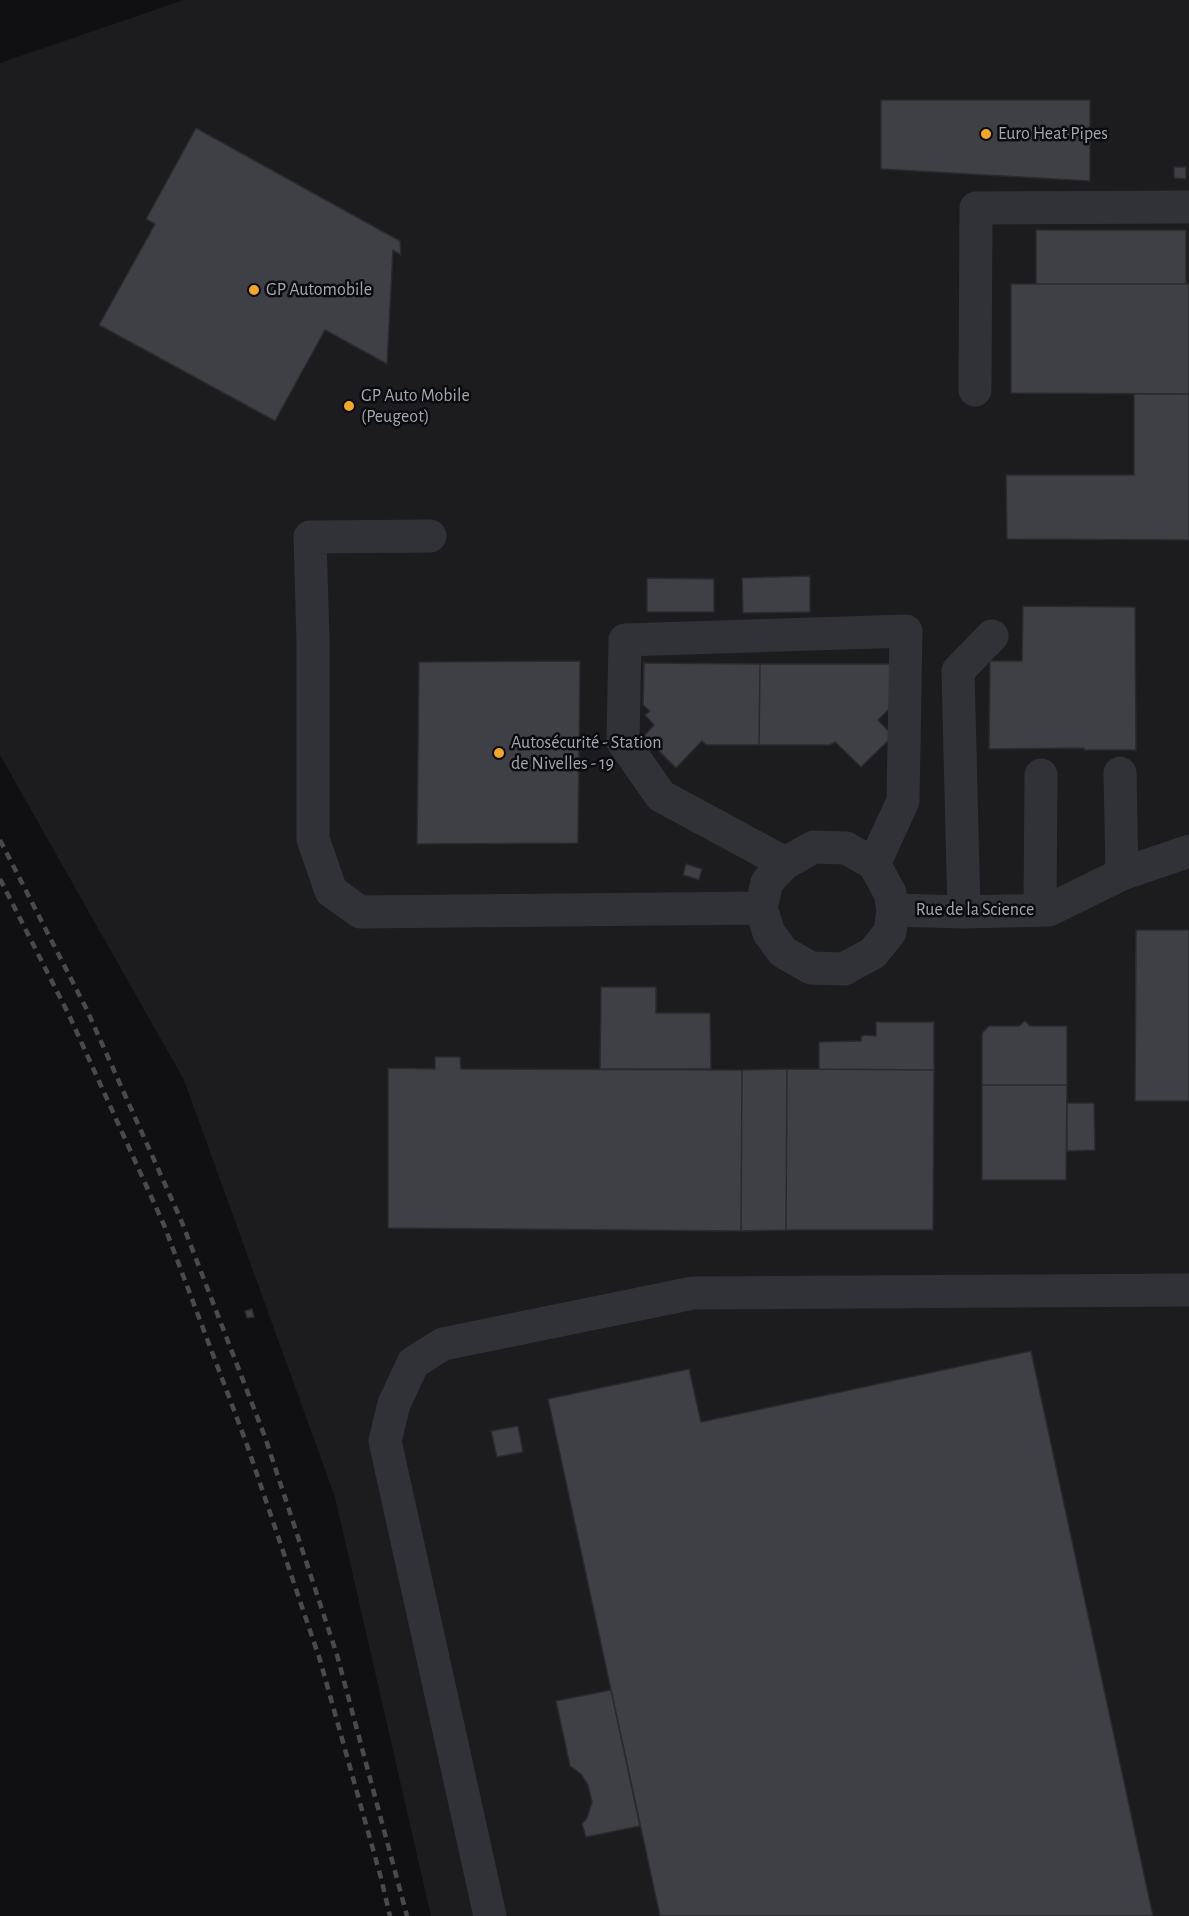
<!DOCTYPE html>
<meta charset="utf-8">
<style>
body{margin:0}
canvas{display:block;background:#101012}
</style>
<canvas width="1189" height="1916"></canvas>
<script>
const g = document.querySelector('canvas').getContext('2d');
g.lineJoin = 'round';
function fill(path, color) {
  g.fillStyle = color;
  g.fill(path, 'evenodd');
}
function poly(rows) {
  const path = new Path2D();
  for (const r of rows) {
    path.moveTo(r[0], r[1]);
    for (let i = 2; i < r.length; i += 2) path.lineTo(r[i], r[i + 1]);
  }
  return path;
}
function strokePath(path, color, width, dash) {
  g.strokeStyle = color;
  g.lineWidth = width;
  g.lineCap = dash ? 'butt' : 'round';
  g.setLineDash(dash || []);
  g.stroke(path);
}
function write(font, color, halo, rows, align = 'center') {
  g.font = font + ' "Alegreya Sans",sans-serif';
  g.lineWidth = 5;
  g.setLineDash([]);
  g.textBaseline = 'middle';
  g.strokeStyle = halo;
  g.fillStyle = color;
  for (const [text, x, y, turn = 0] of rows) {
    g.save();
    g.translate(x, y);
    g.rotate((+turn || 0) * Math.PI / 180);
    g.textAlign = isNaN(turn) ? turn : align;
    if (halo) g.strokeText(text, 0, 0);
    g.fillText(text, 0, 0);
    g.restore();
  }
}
fill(poly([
 [184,0,1189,0,1189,1916,431,1916,335,1497,184,1080,0,755,0,63]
]), '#1c1c1f');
const building = poly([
 [881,100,1090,100,1090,181,881,169,881,100],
 [196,128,400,241,401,255,393,250,387,364,325,330,275,421,99,325,155,224,146,219,196,128],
 [1174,167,1186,167,1186,179,1174,178,1174,167],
 [1036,230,1186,230,1186,284,1036,284,1036,230],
 [1011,284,1189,284,1189,394,1011,393,1011,284],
 [1134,394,1189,394,1189,540,1007,539,1006,475,1134,475,1134,394],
 [810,576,810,612,743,613,742,578,810,576],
 [647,578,714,579,714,612,647,612,647,578],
 [1023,606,1135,607,1136,750,1084,750,1084,748,989,749,990,661,1022,661,1023,606],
 [580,661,578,843,417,844,419,662,580,661],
 [644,663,760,664,759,745,706,745,702,741,676,768,644,736,654,725,645,715,650,711,643,705,644,663],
 [760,664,893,664,893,705,878,720,893,736,861,767,835,742,830,745,759,745,760,664],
 [686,864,702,869,699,880,683,875,686,864],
 [1136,930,1189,930,1189,1101,1135,1101,1136,930],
 [601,987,656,987,656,1013,710,1013,711,1069,600,1069,601,987],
 [1025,1021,1030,1026,1067,1026,1067,1085,982,1085,982,1033,989,1026,1019,1026,1025,1021],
 [876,1022,934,1022,934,1070,819,1069,819,1042,861,1041,861,1037,864,1035,876,1036,876,1022],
 [435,1057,460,1057,461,1069,742,1070,741,1231,388,1228,388,1068,435,1069,435,1057],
 [787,1069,786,1230,741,1231,742,1070,787,1069],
 [787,1069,934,1070,933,1230,786,1230,787,1069],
 [982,1085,1067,1085,1066,1180,982,1180,982,1085],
 [1067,1103,1094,1103,1095,1150,1067,1151,1067,1103],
 [252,1309,254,1317,247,1318,245,1311,252,1309],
 [1031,1351,1153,1916,660,1916,548,1399,689,1369,701,1422,1031,1351],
 [518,1426,523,1452,497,1457,491,1431,518,1426],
 [611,1690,640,1826,586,1837,582,1824,587,1818,592,1802,588,1785,581,1774,570,1766,556,1701,611,1690]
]);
fill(building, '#3f4045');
strokePath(building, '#2a2a2e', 1.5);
strokePath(poly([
 [975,390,976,208,1189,207],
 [430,536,310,537,313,641,313,839,331,891,360,912,761,908],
 [1120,773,1122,874],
 [814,847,846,848,874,864,890,893,893,910,890,932,873,953,844,969,811,968,783,952,769,933,761,908,767,882,785,863,814,847],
 [785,863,661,796,623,742,625,640,906,631,903,801,874,864],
 [893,910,964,912,1049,910,1122,874,1189,851],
 [1040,910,1041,775],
 [964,912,958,671,992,636],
 [490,1916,385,1441,394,1404,413,1363,443,1344,693,1293,1189,1290]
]), '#313237', 33);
strokePath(poly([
 [0,840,86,1008,181,1220,265,1437,337,1655,407,1916],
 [0,879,69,1015,164,1225,246,1442,320,1660,381,1878,390,1916]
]), '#484a50', 4.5, [8, 6]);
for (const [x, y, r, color] of [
 [986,134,6,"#f2a827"],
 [254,290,6,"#f2a827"],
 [349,406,6,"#f2a827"],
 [499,753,6,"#f2a827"]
]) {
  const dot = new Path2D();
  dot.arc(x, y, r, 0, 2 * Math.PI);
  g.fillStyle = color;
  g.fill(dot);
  strokePath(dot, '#0b0b0d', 2);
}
write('18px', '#a1a7b3', '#0b0b0d', [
 ["Euro Heat Pipes",998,134],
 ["GP Automobile",266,290],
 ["GP Auto Mobile",361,396],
 ["(Peugeot)",361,417],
 ["Autosécurité - Station",511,743],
 ["de Nivelles - 19",511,764]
], 'left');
write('18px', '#a1a7b3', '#0b0b0d', [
 ["Rue de la Science",975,910]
]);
</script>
